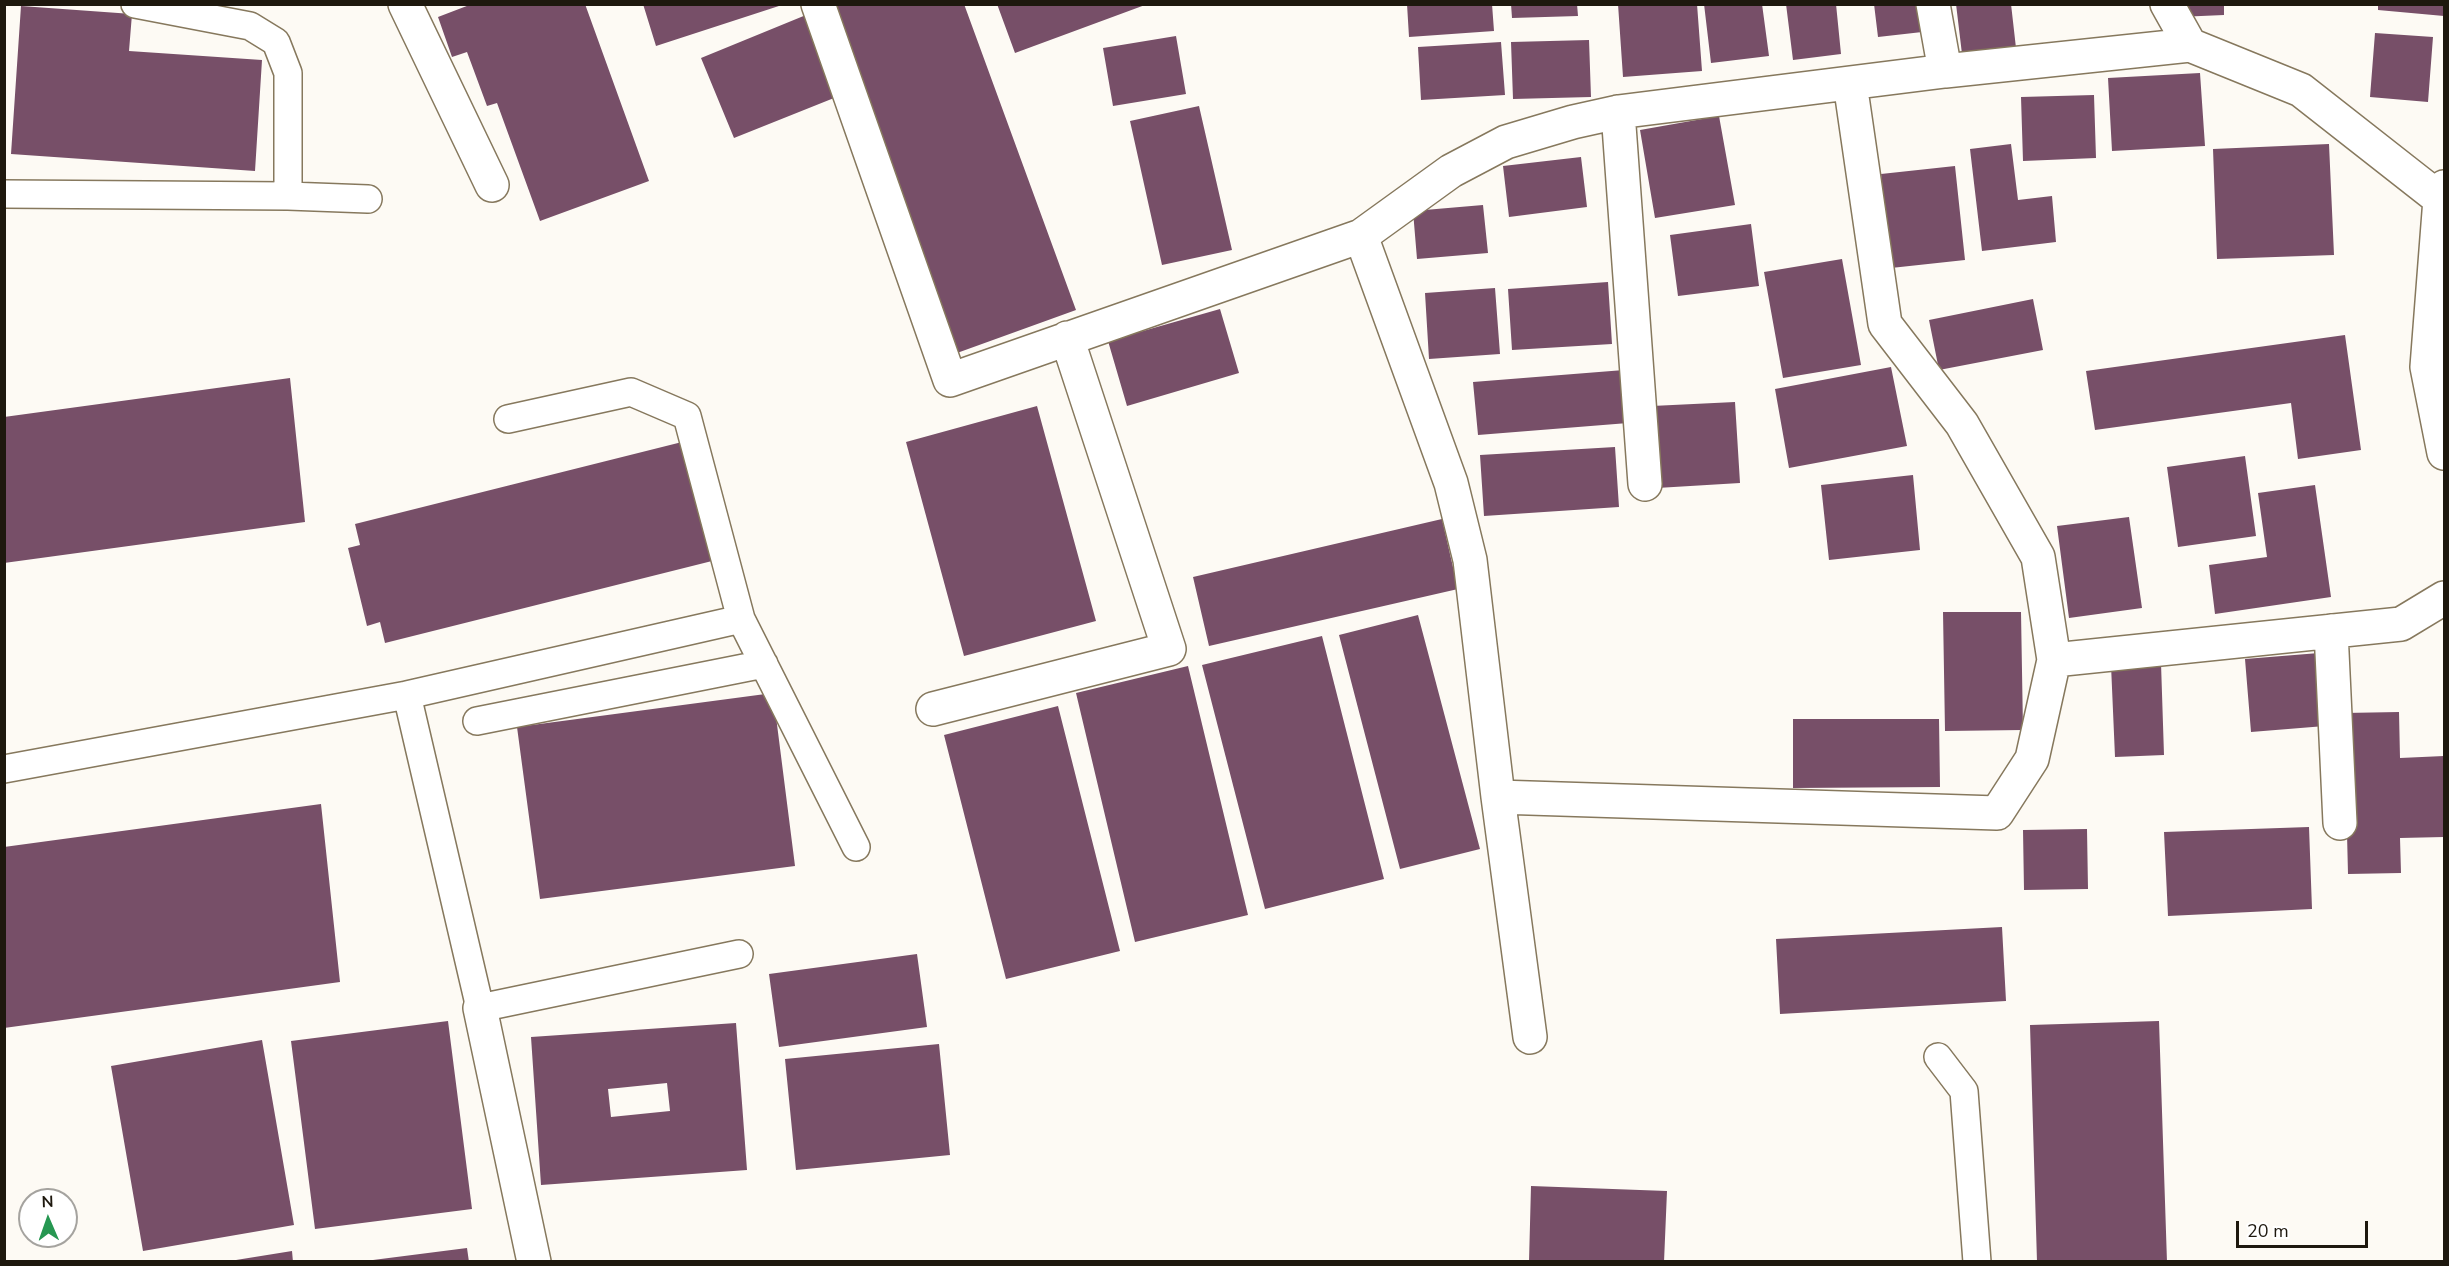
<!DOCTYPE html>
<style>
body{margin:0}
#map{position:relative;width:2449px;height:1266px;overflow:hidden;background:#fdfaf4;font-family:"Nunito Sans",sans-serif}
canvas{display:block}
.frame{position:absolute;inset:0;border:6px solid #1e180e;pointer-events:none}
.north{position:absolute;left:18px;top:1188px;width:60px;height:60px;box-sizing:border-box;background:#fff;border:2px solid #a5a39f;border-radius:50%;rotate:358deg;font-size:16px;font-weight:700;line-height:24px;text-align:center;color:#1e180e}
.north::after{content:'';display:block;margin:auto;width:21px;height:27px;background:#269751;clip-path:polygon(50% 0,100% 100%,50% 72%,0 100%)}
.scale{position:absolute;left:2236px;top:1221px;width:132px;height:27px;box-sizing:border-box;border:3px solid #1e180e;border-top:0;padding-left:8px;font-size:18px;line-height:21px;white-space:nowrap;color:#1e180e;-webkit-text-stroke:4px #fff;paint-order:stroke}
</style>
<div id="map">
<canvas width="2449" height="1266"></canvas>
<div class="frame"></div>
<div class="north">N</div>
<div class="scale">20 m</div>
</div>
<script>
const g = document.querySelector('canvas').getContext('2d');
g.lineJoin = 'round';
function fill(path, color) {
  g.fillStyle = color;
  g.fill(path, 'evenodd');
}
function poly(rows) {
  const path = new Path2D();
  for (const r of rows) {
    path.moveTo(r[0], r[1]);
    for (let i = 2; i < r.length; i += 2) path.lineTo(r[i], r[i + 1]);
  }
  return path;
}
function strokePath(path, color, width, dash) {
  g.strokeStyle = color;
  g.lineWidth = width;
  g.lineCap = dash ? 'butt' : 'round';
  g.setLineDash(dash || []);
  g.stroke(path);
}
fill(poly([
 [472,4,585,4,649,181,540,221,497,103,487,106,467,52,452,57,438,17],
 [643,4,782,4,782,5,656,46],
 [829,4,964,4,1076,310,957,353],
 [997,4,1145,4,1145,5,1015,53],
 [1407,4,1492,4,1494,31,1409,37],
 [1511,4,1577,4,1578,16,1512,18],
 [1618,4,1697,4,1702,71,1623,77],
 [1704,4,1762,4,1769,56,1711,63],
 [1786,4,1836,4,1841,54,1793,60],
 [1874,4,1927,4,1931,31,1878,37],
 [1956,4,2011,4,2016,48,1962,54],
 [2178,4,2224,4,2224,15,2178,17],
 [2378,4,2444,4,2444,16,2378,10],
 [21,6,132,14,129,51,262,60,255,171,11,154],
 [806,15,839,96,734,138,701,58],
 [2375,33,2433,37,2428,102,2370,97],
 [1176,36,1186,94,1113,106,1103,48],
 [1589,40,1591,97,1513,99,1511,42],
 [1501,42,1505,95,1421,100,1418,47],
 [2200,73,2205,146,2112,151,2108,78],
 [2094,95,2096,158,2023,161,2021,97],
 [1199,106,1232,250,1162,265,1130,121],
 [1719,116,1735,205,1655,218,1640,130],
 [2011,144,2018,200,2052,196,2056,242,1982,251,1970,149],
 [2329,144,2334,255,2217,259,2213,149],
 [1581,157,1587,207,1509,217,1503,166],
 [1955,166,1965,260,1891,268,1881,174],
 [1483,205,1488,253,1417,259,1413,211],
 [1751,224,1759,286,1678,296,1670,235],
 [1842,259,1861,365,1783,378,1764,272],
 [1608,282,1612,344,1512,350,1508,289],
 [1495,288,1500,354,1429,359,1425,293],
 [2033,299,2043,350,1939,370,1929,320],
 [1220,309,1239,373,1127,406,1108,341],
 [2345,335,2361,450,2298,459,2291,403,2095,430,2086,371],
 [1891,367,1907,446,1789,468,1775,389],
 [1624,370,1628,423,1478,435,1473,382],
 [290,378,305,522,4,563,4,417],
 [1735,402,1740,483,1657,488,1652,406],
 [1037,406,1096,621,964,656,906,442],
 [686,441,716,560,385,643,380,622,367,626,348,548,360,545,355,524],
 [1615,447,1619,507,1484,516,1480,455],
 [2245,456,2256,536,2178,547,2167,467],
 [1913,475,1920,550,1829,560,1821,485],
 [2315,485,2331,597,2215,614,2209,565,2267,557,2258,493],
 [2129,517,2142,608,2069,618,2057,526],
 [1442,519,1458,589,1209,646,1193,577],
 [1943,612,2021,612,2023,730,1945,731],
 [1418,615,1480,849,1400,869,1339,635],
 [1322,636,1384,879,1265,909,1202,665],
 [2319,653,2325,726,2251,732,2245,659],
 [2161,663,2164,755,2115,757,2111,665],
 [1188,666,1248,915,1135,942,1076,693],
 [773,693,795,866,540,899,517,727],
 [1058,706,1120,951,1006,979,944,735],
 [2399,712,2400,758,2444,756,2444,837,2400,838,2401,873,2348,874,2344,713],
 [1793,719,1939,719,1940,787,1793,788],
 [321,804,340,982,4,1028,4,847],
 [2309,827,2312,909,2168,916,2164,832],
 [2087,829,2088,889,2024,890,2023,830],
 [2002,927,2006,1001,1780,1014,1776,939],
 [917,954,927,1027,779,1047,769,974],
 [448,1021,472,1209,315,1229,291,1041],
 [2159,1021,2167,1262,2037,1262,2030,1025],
 [736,1023,747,1170,541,1185,531,1037],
 [667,1083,670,1111,611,1117,608,1089],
 [262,1040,294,1225,143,1251,111,1066],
 [939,1044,950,1155,796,1170,785,1059],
 [1531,1186,1667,1191,1664,1262,1529,1262],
 [467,1248,469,1262,373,1262,373,1260],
 [292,1251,293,1262,236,1262,236,1260]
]), '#774f68');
const service = poly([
 [135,4,250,26,276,42,288,73,288,196,368,199],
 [4,194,288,196],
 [741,619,856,847],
 [407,695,741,619,687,416,631,392,508,419],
 [477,721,764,664],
 [4,769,407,695,480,1008,739,954],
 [1938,1057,1964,1091,1977,1262]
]);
const minor = poly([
 [405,4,492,185],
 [818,4,950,380,1361,236,1451,171,1506,142,1573,122,1618,112,1945,71],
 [1933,4,1945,71,2190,45],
 [2167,4,2190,45,2301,90,2440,199],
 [1850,83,1885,324,1962,424,2038,557,2054,660,2401,624,2444,598],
 [1618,112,1645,484],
 [2444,187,2440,199,2427,367,2444,453],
 [1361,236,1451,483,1470,560,1498,797,1530,1037],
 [2331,631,2340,823],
 [933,709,1169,649,1067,338],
 [1498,797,1997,813,2032,759,2054,660],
 [480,1008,534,1262]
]);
strokePath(service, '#86785d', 30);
strokePath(minor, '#86785d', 36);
strokePath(service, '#fff', 27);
strokePath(minor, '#fff', 33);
</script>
